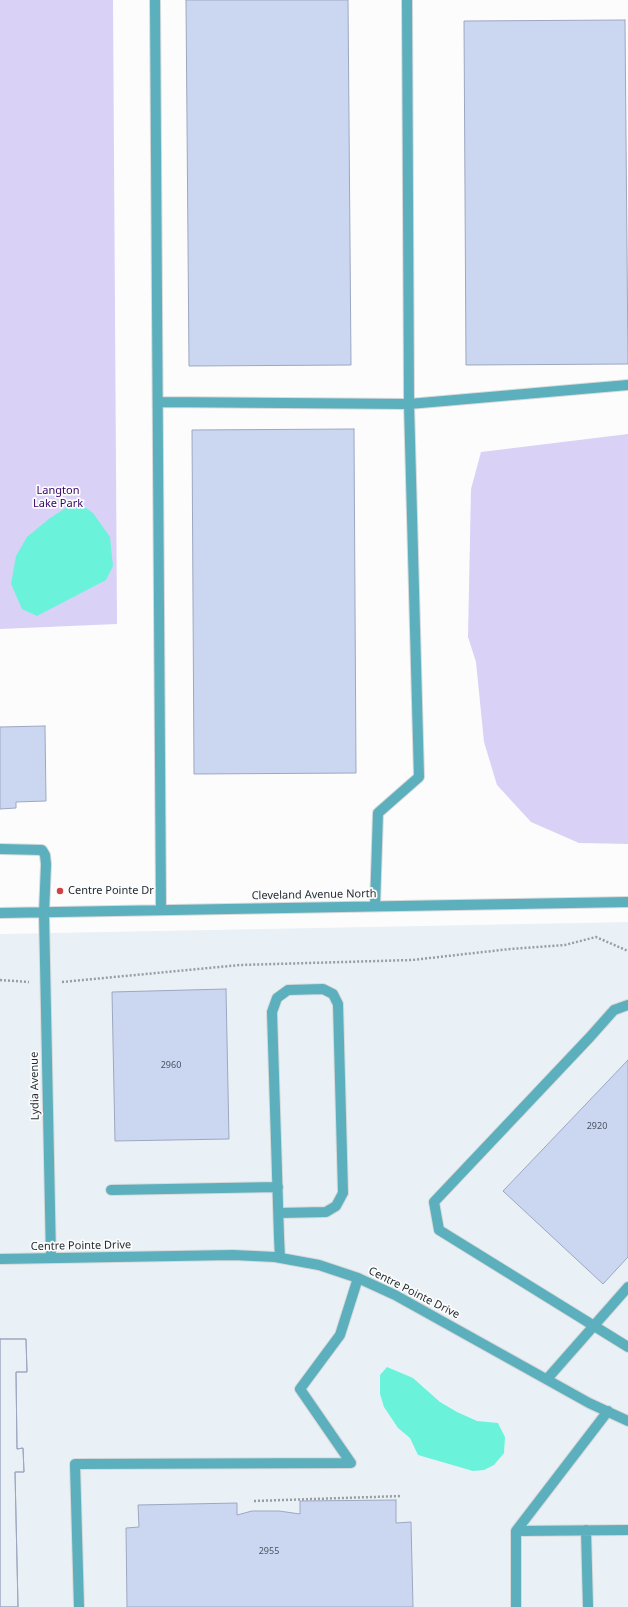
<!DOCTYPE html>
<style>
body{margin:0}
canvas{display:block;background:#fcfcfc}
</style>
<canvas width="628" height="1607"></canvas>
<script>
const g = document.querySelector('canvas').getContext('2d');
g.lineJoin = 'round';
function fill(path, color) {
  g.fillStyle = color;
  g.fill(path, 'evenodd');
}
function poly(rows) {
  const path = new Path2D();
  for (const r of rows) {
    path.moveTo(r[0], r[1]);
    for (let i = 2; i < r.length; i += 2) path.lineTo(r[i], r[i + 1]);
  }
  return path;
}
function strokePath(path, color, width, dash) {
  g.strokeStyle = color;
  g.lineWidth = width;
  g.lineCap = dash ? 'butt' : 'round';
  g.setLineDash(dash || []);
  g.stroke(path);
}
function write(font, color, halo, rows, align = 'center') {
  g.font = font + ' "Noto Sans",sans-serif';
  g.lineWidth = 3.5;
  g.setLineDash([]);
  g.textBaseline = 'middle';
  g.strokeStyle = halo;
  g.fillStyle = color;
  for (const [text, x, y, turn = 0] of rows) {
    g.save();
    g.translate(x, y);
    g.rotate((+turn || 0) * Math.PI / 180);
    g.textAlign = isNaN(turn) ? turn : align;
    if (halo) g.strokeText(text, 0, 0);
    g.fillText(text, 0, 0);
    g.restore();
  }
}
fill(poly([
 [628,922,628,1607,0,1607,0,934]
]), '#eaf1f6');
fill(poly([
 [0,0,113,0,117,624,0,629],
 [628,434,628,844,579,843,531,822,497,785,484,742,476,662,468,637,471,489,481,452]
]), '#dad1f7');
fill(poly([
 [72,504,82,505,93,513,110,537,113,566,106,580,37,616,22,609,11,584,16,556,27,537,50,518],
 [387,1367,413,1378,440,1402,457,1412,477,1421,498,1423,505,1437,504,1453,494,1465,484,1470,473,1471,418,1455,410,1438,398,1428,384,1407,380,1394,380,1375]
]), '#6af3da');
const building = poly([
 [186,0,348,0,351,365,189,366,186,0],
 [625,20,628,364,466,365,464,21,625,20],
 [354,429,356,773,194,774,192,430,354,429],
 [45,726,46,801,16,802,16,808,0,809,0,727,45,726],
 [226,989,229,1139,115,1141,112,992,226,989],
 [628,1060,628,1257,603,1284,503,1191,628,1060],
 [0,1339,26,1339,27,1372,16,1372,17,1449,23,1448,24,1472,15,1472,18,1607,0,1607,0,1339],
 [0,1339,26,1339,27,1372,16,1372,17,1449,23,1448,24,1472,15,1472,18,1607,0,1607,0,1339],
 [396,1500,396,1523,411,1522,413,1607,127,1607,126,1528,139,1527,138,1505,237,1503,237,1515,252,1511,279,1511,300,1514,300,1501,396,1500]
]);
fill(building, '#cbd7f1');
strokePath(building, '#9da7c1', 1);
const minor = poly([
 [155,0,161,910],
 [158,402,409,404,628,385],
 [0,849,42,850,45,855,46,864,44,913,51,1258],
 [375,906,378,813,419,777,409,404,407,0],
 [0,913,628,902],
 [628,1005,614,1010,590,1037,434,1202,439,1230,628,1347],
 [111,1190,278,1187],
 [279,1213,326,1212,336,1206,343,1193,338,1004,333,994,323,989,288,990,277,998,272,1012,279,1237,280,1258],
 [0,1259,233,1255,275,1257,319,1265,358,1278,395,1295,589,1403,628,1421],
 [547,1379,628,1287],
 [608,1411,516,1531,628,1530],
 [586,1530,588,1607],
 [516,1531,516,1607],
 [79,1607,75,1464,351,1463,300,1389,340,1335,358,1278]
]);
strokePath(minor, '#d8dadb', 12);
strokePath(poly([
 [0,980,29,982],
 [62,982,240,965,412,960,510,949,565,945,596,937,628,951],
 [254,1501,402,1496]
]), '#999da0', 2.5, [2, 2]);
strokePath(minor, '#5cafbc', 10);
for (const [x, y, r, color] of [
 [60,891,4,"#d24245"]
]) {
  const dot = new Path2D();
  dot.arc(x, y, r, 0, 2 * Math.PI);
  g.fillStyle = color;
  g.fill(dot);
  strokePath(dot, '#fcfcfc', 1.5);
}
write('9px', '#495460', null, [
 ["2960",171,1065],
 ["2920",597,1126],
 ["2955",269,1551]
]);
write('11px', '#35006b', '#fcfcfc', [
 ["Langton",58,491],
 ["Lake Park",58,504]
]);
write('11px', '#1e282f', '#fcfcfc', [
 ["Centre Pointe Dr",68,891]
], 'left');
write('11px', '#1e282f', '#fcfcfc', [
 ["Cleveland Avenue North",314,895,-1],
 ["Lydia Avenue",35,1086,-91],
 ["Centre Pointe Drive",81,1246,-1],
 ["Centre Pointe Drive",414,1293,27]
]);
</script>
